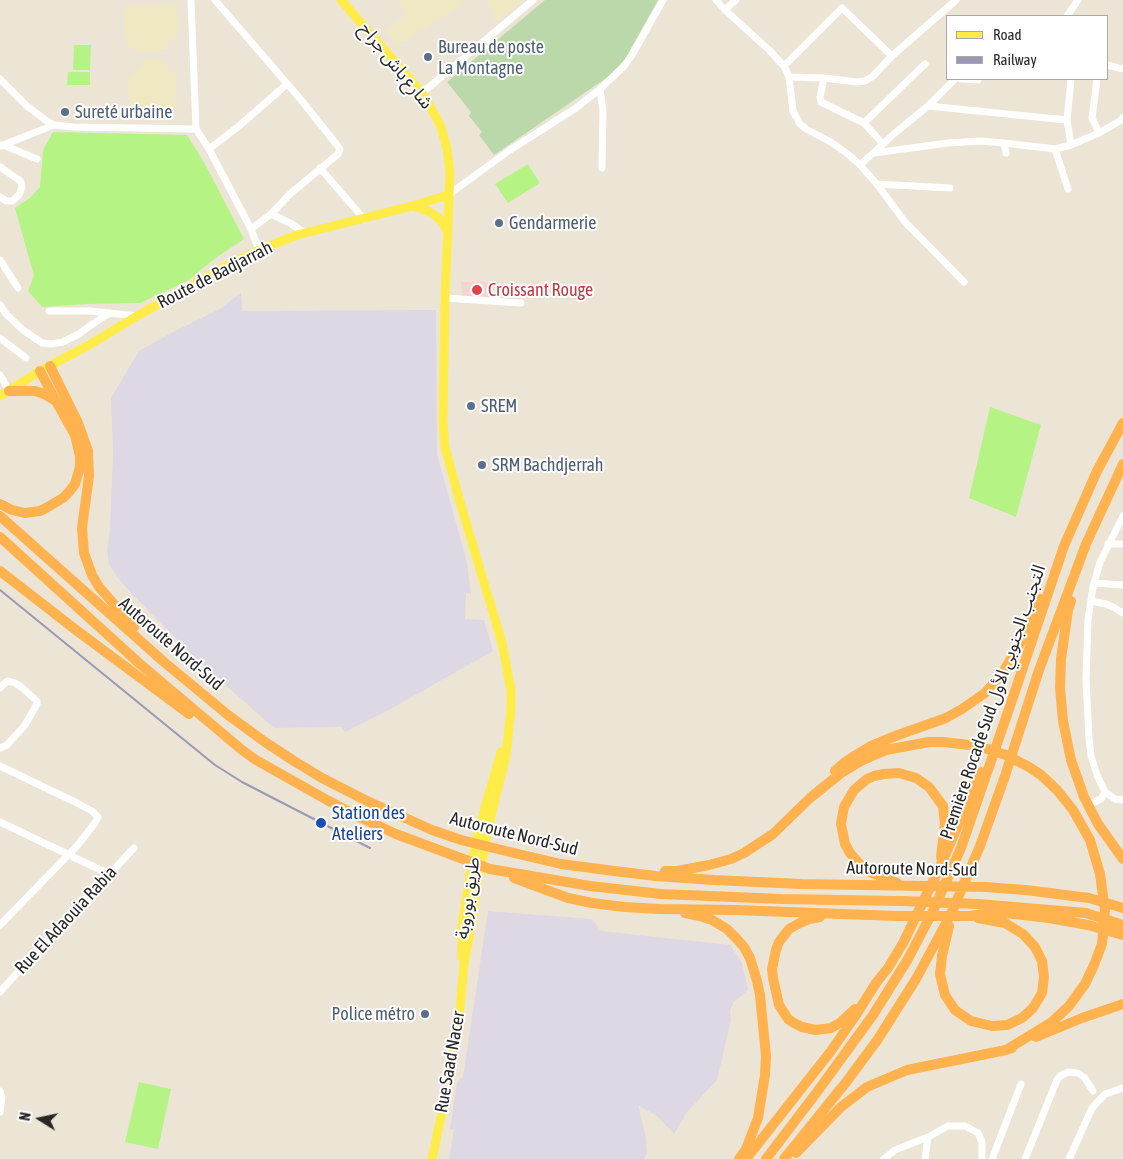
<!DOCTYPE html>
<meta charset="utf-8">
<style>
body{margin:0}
#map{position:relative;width:1123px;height:1159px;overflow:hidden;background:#ece5d6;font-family:"Asap Condensed",sans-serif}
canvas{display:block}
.legend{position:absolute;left:946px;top:15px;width:162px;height:65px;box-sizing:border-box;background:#fff;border:1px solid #a9a9a9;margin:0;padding:6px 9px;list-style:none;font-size:15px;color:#272727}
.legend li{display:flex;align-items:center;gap:10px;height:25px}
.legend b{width:25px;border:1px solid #a9a9a9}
.north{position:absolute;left:15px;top:1094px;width:50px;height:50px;-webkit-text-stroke:4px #fff;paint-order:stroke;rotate:280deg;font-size:14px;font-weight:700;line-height:20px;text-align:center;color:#272727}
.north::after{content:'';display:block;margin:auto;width:18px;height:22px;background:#272727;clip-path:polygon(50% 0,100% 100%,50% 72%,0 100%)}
</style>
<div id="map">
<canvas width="1123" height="1159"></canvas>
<ul class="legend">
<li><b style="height:6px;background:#ffec48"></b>Road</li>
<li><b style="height:6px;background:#9999b4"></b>Railway</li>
</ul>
<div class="north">N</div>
</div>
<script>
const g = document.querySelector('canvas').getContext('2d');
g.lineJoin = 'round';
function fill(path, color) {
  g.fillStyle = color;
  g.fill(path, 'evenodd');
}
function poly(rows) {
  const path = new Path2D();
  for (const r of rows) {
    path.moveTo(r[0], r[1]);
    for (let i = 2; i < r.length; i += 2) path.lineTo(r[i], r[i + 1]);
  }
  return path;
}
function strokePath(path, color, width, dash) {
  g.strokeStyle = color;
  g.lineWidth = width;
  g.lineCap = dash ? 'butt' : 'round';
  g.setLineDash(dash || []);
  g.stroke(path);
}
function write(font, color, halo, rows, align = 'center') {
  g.font = font + ' "Asap Condensed","Noto Sans Arabic",sans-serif';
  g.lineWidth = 4;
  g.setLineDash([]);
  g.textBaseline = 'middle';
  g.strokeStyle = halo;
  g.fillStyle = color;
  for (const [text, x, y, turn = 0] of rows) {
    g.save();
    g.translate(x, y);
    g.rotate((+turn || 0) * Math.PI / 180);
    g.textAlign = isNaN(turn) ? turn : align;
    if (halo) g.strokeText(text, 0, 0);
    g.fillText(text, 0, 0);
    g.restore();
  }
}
fill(poly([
 [241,293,242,311,436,310,437,454,467,563,471,594,466,593,465,619,484,620,493,651,387,711,345,732,342,727,274,728,196,659,133,595,117,577,109,564,107,550,110,529,113,454,111,398,139,351,173,332,218,310],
 [488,911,592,919,601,931,730,945,742,963,748,990,734,1002,730,1010,731,1020,717,1080,686,1113,674,1134,657,1116,638,1105,646,1138,647,1153,644,1159,449,1159,454,1130,450,1129,457,1083,461,1078,463,1077]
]), '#ddd8e3');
fill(poly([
 [398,0,462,0,463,4,397,45,384,31,406,15],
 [488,0,521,0,522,1,495,22],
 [176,5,178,28,176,35,162,51,136,52,125,41,124,6],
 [146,59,159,59,176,77,176,109,131,121,128,78]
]), '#f0e8c3');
fill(poly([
 [461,282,493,282,492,298,462,298]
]), '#f5d5d2');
fill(poly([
 [545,0,658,0,625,59,612,74,494,155,479,135,482,132,469,116,471,112,447,82]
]), '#bbd8ab');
fill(poly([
 [74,45,91,45,90,70,73,70],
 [68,72,90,72,90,85,67,85],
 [53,132,187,135,205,164,244,239,217,257,187,281,140,303,86,304,42,307,28,291,34,276,15,208,30,198,40,187,43,150],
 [528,164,540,183,508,203,495,184],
 [990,407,1041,425,1016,517,969,498],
 [139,1082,171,1089,158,1149,125,1142]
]), '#b6f385');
strokePath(poly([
 [191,0,196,129,209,149,251,229,259,250],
 [215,0,302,101,337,145,340,149,338,154,290,194,271,214,251,229],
 [716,0,725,10,768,49,784,66,789,77,793,111,800,124,806,129,831,142,849,155,860,165,877,184,905,222,964,282],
 [725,10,736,0],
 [1067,16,1078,0],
 [1107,65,1123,69],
 [784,66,842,8,892,56,956,0],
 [789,77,824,78,857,82,865,81,873,76,892,56],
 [824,78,820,97,821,102,864,123,883,144],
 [0,79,27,106,48,122,54,125,74,127,196,129],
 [961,79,978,80],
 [1097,79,1092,118,1099,133],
 [600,89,603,111,602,168],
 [422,93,533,0],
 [928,106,1067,120],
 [864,123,925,64],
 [1004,143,1006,153],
 [0,145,3,145,54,125],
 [1071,145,1067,120,1071,79],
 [2,146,3,145,37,159],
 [209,149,239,126,287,84],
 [1055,149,1068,189],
 [874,153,948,143,981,141,1004,143,1055,149,1071,145,1099,133,1120,121,1123,118],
 [860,165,895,133,928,106,955,79],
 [0,167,19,180,21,182,22,187,19,195,12,201,6,201,0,197],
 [320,168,364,219],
 [877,184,950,188],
 [448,195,510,150,576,108,600,89,624,66,632,55,663,0],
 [271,214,290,223,305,233],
 [0,260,18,288],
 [445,298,521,303],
 [0,305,6,314,23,330,42,343,51,344,63,342,79,334,91,325,110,313],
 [49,311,90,311,137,316],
 [0,338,26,358],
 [0,375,9,391],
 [1123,516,1100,562,1093,587,1088,620,1086,680,1089,738,1091,756,1097,775,1105,792,1115,799,1123,800],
 [1108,544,1123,544],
 [1094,583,1123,585],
 [1091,601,1106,604,1113,607,1123,613],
 [0,688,6,682,8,681,15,683,20,686,37,701,37,704,25,725,7,745,0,748],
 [0,766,75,802,92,811,98,817,95,823,77,846,0,925],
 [1088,805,1101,799,1105,792],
 [0,822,109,874],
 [0,992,34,954,134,848],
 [0,1091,2,1098,0,1112],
 [884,1159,895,1150,928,1137,948,1126,965,1126,978,1133,982,1142,982,1159],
 [925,1159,928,1137],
 [992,1159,1021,1084],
 [1025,1159,1057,1080,1060,1076,1068,1072,1078,1073,1085,1078,1093,1091],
 [1069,1159,1092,1108,1105,1094,1123,1088]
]), '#fff', 7);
strokePath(poly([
 [341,0,422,93,436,117,441,127,447,149,450,172,445,298,443,423,445,447,460,502,502,643,511,690,511,709,506,755,490,820,477,886,471,928,464,964,460,1008,448,1084,432,1159],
 [412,206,428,211,436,216,443,223,447,231],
 [0,396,40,371,89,345,137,316,224,267,259,250,297,235,412,206,448,195],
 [462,957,462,926,473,856,482,818,501,752]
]), '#ffec48', 9);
strokePath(poly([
 [50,366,78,423,88,451,89,476,82,528,84,553,92,575,99,587,134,627],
 [40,371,56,401],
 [0,504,12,510,25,513,40,511,46,508,63,498,69,492,75,484,80,467,80,456,75,435,56,401,44,394,35,391,9,391],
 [0,516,164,662,228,715,265,742,294,761,322,778,365,800,432,830,461,840,514,853,561,864,622,872,656,876,714,880,801,884,985,887,1026,890,1089,898,1123,908],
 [0,537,140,664,242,750,256,760,327,800,357,816,396,834,490,869,590,886,661,894,781,899,901,901,978,904,1086,913,1123,925],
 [0,571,76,630,189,714],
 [1071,601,1068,610,1061,659,1060,688,1063,721,1071,760,1084,797,1098,824,1123,859],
 [835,771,844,763,856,755,871,746,898,735,946,718,962,709,985,693,1002,674,1022,640,1040,599],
 [665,871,677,871,709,865,731,859,744,853,773,834,810,798,841,773,861,761,886,750,929,742,943,742,978,746,1006,755,1029,767,1041,775,1057,790,1073,810,1090,840,1100,874,1105,910,1102,944,1094,965,1085,984,1069,1006,1052,1022,1006,1050],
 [514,878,568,898,592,903,624,907,660,909,735,910,896,916,970,916,997,912,1049,918,1088,925,1123,935],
 [897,883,870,872,863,868,850,853,845,844,841,824,844,807,854,790,867,779,874,776,884,774,899,773,916,778,929,787,943,806,945,824,941,857],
 [685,913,700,916,712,920,727,929,736,938,744,947,750,958,757,981,760,995,766,1056,765,1075,758,1118,746,1149,739,1159],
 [820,917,809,919,798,924,789,929,779,942,776,950,772,969,773,978,779,1005,788,1019,794,1023,802,1027,816,1030,831,1028,841,1022,855,1009],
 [949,926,942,956,940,974,945,995,955,1010,971,1021,992,1026,1007,1025,1022,1018,1033,1008,1042,993,1044,977,1042,961,1035,947,1023,934,1005,923,978,918],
 [1036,1037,1082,1018,1123,1004],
 [796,1153,841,1107,867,1087,907,1070,1006,1050,1012,1048],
 [746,1159,831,1051,856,1015,876,983,888,968,903,943,939,869,981,772],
 [766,1159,817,1092,873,1015,908,959,933,911,961,848,1009,709,1064,546,1097,471,1123,423],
 [784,1159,847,1081,878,1039,916,979,951,914,980,846,1005,776,1039,670,1086,544,1123,464]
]), '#ffb24e', 10);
strokePath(poly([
 [0,590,215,765,242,782,370,848]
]), '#9999b4', 2);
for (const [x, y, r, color] of [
 [428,57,5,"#5c6f8a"],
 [65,112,5,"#5c6f8a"],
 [499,223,5,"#5c6f8a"],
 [477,290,6,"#e0444e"],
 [471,406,5,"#5c6f8a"],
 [482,465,5,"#5c6f8a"],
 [321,823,6,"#1a4fb4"],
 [425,1014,5,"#5c6f8a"]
]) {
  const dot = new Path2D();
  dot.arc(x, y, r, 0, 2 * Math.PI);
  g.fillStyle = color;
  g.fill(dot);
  strokePath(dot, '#fff', 2);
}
write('18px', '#4e5e75', '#fff', [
 ["Bureau de poste",438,47],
 ["La Montagne",438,68],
 ["Sureté urbaine",75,112],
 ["Gendarmerie",509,223],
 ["SREM",481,406],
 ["SRM Bachdjerrah",492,465],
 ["Police métro",415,1014,"right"]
], 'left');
write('18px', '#272727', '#fff', [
 ["شارع باش جراح",396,66,51],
 ["Route de Badjarrah",215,275,-27],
 ["Autoroute Nord-Sud",171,644,41],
 ["Première Rocade Sud التجنب الجنوبي الأول",993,702,-71],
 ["Autoroute Nord-Sud",514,834,14],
 ["Autoroute Nord-Sud",912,869,1],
 ["طريق بوروبة",468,898,-82],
 ["Rue El Adaouia Rabia",66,920,-47],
 ["Rue Saad Nacer",450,1062,-80]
]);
write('18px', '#be3a42', '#fff', [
 ["Croissant Rouge",488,290]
], 'left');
write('18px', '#164399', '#fff', [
 ["Station des",332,813],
 ["Ateliers",332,834]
], 'left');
</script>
